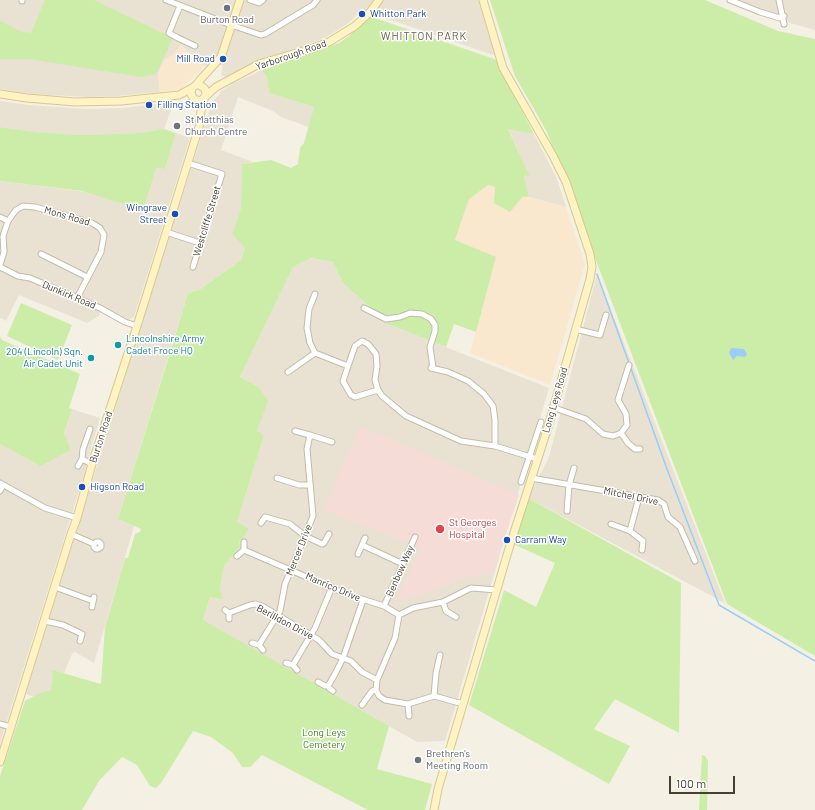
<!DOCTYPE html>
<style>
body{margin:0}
#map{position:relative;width:815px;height:810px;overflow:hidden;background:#f4f0e4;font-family:Barlow,sans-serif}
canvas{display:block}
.scale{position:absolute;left:669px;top:776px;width:66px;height:18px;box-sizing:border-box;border:2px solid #474033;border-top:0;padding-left:5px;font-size:12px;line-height:14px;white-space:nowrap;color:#474033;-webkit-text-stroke:3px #fff;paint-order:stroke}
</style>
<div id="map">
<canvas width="815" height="810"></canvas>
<div class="scale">100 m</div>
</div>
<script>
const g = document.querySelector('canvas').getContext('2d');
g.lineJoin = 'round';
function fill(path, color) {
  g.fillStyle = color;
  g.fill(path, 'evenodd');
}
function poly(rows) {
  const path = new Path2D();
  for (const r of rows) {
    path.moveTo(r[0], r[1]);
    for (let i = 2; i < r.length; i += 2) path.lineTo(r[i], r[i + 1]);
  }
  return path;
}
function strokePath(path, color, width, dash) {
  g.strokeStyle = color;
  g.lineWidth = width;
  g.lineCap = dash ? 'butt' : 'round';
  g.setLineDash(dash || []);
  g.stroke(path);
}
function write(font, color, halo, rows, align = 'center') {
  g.font = font + ' Barlow,sans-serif';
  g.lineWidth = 3;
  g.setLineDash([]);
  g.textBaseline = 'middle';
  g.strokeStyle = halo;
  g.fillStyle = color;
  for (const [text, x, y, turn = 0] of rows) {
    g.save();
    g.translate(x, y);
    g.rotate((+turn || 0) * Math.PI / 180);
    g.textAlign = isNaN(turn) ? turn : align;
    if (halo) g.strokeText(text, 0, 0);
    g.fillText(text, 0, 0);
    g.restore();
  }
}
fill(poly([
 [0,0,479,0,499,57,362,10,349,23,323,39,252,64,226,77,221,75,223,65,204,66,181,45,173,55,164,60,158,74,160,92,116,96,88,97,33,94,0,89],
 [733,0,815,0,815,30,790,23,779,15,761,11],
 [262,70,267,77,269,93,314,107,309,127,281,117,273,111,238,97,221,150,253,162,242,164,241,208,232,234,245,248,241,260,199,290,188,293,118,519,134,526,94,663,75,652,72,654,52,702,25,694,212,102,220,94,220,92,232,84],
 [0,101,29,105,84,109,123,108,174,102,164,129,139,133,84,135,34,132,0,127],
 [508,128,534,134,557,179,566,207,529,197,524,175,529,176],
 [176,133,190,138,134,317,128,320,102,306,99,316,87,323,19,295,6,321,0,318,0,181,86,192,156,168,165,169],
 [310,258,333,262,343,283,390,325,549,388,445,741,417,742,203,621,210,597,223,600,220,588,224,566,238,550,240,547,239,540,248,528,237,522,264,435,257,430,259,387,240,377,293,267],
 [597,274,725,603,528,498,549,457],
 [72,409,100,418,89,455,90,456,0,743,0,444,40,466,64,435]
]), '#e9e2d2');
fill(poly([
 [181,45,204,66,201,69,202,70,180,89,160,92,158,74,164,60,173,55],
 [488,185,522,197,529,197,566,207,585,264,550,385,470,353,496,257,455,240,469,199]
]), '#f9e8cd');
fill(poly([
 [360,426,519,495,492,574,467,577,418,596,397,600,421,548,324,510]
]), '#f6dcd6');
fill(poly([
 [45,0,94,0,173,38,156,74,141,77,29,59,0,59,0,21,20,31,31,33],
 [490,0,705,0,778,31,815,39,815,656,727,604,547,132,515,76],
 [369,16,500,61,506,80,534,134,508,129,530,177,524,175,529,197,522,197,510,212,494,203,495,187,488,185,469,199,455,240,496,257,476,332,454,324,446,347,390,325,343,283,333,262,311,258,293,267,240,377,259,387,268,402,257,430,264,435,237,522,249,528,243,538,239,540,240,547,238,550,224,566,220,588,223,600,210,597,203,620,389,726,377,769,432,784,425,810,368,810,262,755,250,767,242,767,233,753,211,737,193,731,161,783,156,788,150,786,137,765,122,757,99,781,82,810,0,810,0,776,25,701,38,694,51,690,53,680,52,670,101,684,105,627,125,558,128,558,135,534,140,532,141,529,118,519,170,353,188,293,199,290,241,260,245,248,232,234,241,208,242,164,271,160,291,168,298,164,300,148,304,143,314,107,269,93,267,77,262,70,339,43,349,36],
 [0,127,34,132,84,135,139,133,164,129,176,133,165,169,156,168,143,210,82,191,0,181],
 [21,303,72,325,58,360,7,336],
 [0,337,2,340,80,374,69,408,72,409,64,434,71,450,40,466,0,444],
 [528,498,681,583,679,733,615,699,594,729,630,746,609,784,469,705,504,590,536,607,555,563,513,544],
 [702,755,705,756,708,761,707,810,699,810]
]), '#cbeda8');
fill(poly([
 [731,348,744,349,747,354,745,357,737,356,733,360,729,353]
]), '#9acdf8');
strokePath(poly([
 [597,274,667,469,719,605,815,661]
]), '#9acdf8', 1.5);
const street = poly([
 [22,0,22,1],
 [166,0,231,25,261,35,265,34,313,5,317,0],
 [250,0,259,3,263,0],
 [730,0,760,12,780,18,784,16],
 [779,0,784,24],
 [180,6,169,33,178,38,195,46],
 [188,163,222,174,193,267],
 [0,217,8,221],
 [166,232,200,243],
 [41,254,87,277],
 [0,265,4,252,3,236,8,221,16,210,23,206,35,207,92,223,100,228,104,235,101,252,77,298],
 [0,267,18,276,30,278,100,308,125,322,137,326],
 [315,294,309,309,307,328,310,343,315,353],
 [364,308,386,319,400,317,410,313,422,314,431,319,435,325,435,331,430,347,433,368],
 [575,329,600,335,606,315],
 [348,366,355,346,362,341,368,344,376,354,377,366,375,380,378,390],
 [431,368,448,372,468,381,484,394,493,406,495,420,495,446],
 [288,372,315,353,348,366,343,381,351,395,355,397,378,390,382,396,406,416,461,441,495,446,537,459],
 [552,407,586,419,603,434,613,436,621,433,627,425,626,414,618,400,629,365],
 [90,429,83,449,82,459,92,464],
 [621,433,628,443,635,449,640,449],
 [310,435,332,442],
 [78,466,82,459],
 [277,478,299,485,310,485],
 [531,478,658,500,664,504,668,517,680,527,695,561],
 [521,482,541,422],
 [0,483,45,508,77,518],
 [0,491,3,485],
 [567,511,569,485,574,468],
 [261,523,265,517,290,524,305,536,322,544,324,543,329,534],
 [611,524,630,531,639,497],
 [630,531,643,541,642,550],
 [71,534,94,544,96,542,99,542,101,544,101,547,98,549,96,549,94,547,94,544],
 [362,545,403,564],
 [244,550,346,594,384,606,399,615],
 [358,554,365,538],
 [237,556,244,550,244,542],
 [55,587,93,601],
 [443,602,446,611,456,617],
 [384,606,415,537],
 [92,607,94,597],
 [225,610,229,613,229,619],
 [229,613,250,605,255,604,262,606,319,640,332,654,351,661,362,672,377,680],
 [45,621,63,625,82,634,80,641],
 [252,643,259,645,263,650],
 [259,645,280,611,285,584,313,516,307,449,310,435,295,431],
 [286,663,293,665,297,670],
 [293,665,315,628,332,587],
 [318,682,325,686,328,686,329,688,333,691],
 [328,686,335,674,343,658,363,600],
 [434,696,436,673,440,655],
 [408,704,409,716],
 [463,704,434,696,408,704,385,700,379,696,376,690,377,680,395,638,399,615,413,608,443,602,471,588,497,590],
 [362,705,372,691,376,690],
 [0,724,11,727]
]);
const secondary = poly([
 [196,85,200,80,221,57,240,0],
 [0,94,27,98,75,102,121,101,179,95,192,88],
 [205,97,216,87,259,64,313,48,329,42,355,26,370,12,379,0],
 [0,762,71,534,77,518,92,464,137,326,199,127,201,111,206,92,205,89,200,85,196,85,192,88,191,94,194,99,200,101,204,98],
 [434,810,438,789,510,545,548,427,590,279,592,267,590,254,566,182,553,156,503,68,483,0]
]);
strokePath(street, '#c3bba9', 7);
strokePath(secondary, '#d8c88f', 9);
strokePath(street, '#fff', 5);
strokePath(secondary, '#fff3c3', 7);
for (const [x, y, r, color] of [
 [227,8,4,"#6b7280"],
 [362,14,4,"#1a4fb4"],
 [223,59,4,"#1a4fb4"],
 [149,105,4,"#1a4fb4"],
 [177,126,4,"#6b7280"],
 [175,214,4,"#1a4fb4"],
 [118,345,4,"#0f9aa8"],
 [91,358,4,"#0f9aa8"],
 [82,487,4,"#1a4fb4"],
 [440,529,5,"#e0444e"],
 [507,540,4,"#1a4fb4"],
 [418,760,4,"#6b7280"]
]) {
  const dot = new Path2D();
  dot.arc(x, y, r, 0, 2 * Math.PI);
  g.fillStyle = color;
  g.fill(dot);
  strokePath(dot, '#fff', 1.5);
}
write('10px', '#164399', '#fff', [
 ["Whitton Park",370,14],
 ["Mill Road",215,59,"right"],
 ["Filling Station",157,105],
 ["Wingrave",167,208,"right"],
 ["Street",167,220,"right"],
 ["Higson Road",90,487],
 ["Carram Way",515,540]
], 'left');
write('10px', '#5b616d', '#fff', [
 ["Burton Road",227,20,"center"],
 ["St Matthias",185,120],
 ["Church Centre",185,132],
 ["Brethren's",426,754],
 ["Meeting Room",426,766]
], 'left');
write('10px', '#474033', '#fff', [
 ["Yarborough Road",291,55,-19],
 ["Mons Road",67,216,16],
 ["Westcliffe Street",207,221,-73],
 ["Dunkirk Road",69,295,23],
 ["Long Leys Road",555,400,-74],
 ["Burton Road",101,437,-72],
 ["Mitchel Drive",631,496,12],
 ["Mercer Drive",299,550,-68],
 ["Benbow Way",400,571,-66],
 ["Manrico Drive",333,587,23],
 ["Berilldon Drive",285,622,28]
]);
write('10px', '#0d838f', '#fff', [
 ["Lincolnshire Army",126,339],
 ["Cadet Froce HQ",126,351],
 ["204 (Lincoln) Sqn.",83,352,"right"],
 ["Air Cadet Unit",83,364,"right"]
], 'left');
write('10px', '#be3a42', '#fff', [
 ["St Georges",449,523],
 ["Hospital",449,535]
], 'left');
write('10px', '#407e21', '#fff', [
 ["Long Leys",324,733],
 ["Cemetery",324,745]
]);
g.letterSpacing = '1px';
write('11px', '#6b5f49', '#fff', [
 ["WHITTON PARK",424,36]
]);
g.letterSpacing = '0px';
</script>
